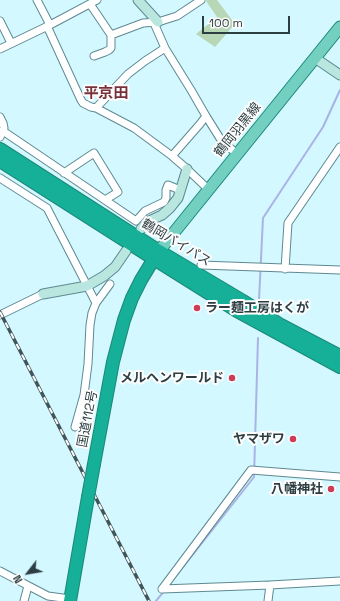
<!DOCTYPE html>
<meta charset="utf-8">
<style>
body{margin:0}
#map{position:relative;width:340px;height:601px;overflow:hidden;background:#d3f8ff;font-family:"Space Grotesk",sans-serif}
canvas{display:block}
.north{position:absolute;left:8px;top:553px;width:40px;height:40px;-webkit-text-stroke:3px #fdfdfd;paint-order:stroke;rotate:239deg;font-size:11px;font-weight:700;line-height:16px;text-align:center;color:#2c3e42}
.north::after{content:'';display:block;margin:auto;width:14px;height:18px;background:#2c3e42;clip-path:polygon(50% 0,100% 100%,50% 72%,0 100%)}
.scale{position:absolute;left:202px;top:16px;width:88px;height:18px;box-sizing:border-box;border:2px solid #2c3e42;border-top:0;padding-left:5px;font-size:12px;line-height:14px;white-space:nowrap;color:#2c3e42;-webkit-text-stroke:3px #fdfdfd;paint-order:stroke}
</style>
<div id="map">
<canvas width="340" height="601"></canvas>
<div class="north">N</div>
<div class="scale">100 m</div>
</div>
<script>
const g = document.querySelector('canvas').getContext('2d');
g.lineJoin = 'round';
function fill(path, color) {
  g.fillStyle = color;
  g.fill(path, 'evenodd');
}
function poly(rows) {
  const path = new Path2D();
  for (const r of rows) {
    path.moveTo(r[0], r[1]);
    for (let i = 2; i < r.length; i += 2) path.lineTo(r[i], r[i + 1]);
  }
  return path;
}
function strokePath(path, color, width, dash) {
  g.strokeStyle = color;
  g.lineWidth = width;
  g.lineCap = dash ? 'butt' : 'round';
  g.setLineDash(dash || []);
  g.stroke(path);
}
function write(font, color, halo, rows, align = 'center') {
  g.font = font + ' "Space Grotesk","Noto Sans JP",sans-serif';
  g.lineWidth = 4;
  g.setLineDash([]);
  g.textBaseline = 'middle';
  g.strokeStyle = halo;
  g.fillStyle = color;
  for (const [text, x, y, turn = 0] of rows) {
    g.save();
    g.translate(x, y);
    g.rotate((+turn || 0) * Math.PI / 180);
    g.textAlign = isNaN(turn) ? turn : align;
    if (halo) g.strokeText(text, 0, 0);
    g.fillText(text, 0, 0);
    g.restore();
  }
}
fill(poly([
 [207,0,217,0,235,24,215,47,196,34,217,17,206,1]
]), '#b8d7b7');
strokePath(poly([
 [259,300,263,218,323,127,340,90],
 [176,576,254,477,258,338],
 [156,601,165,590]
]), '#a9b3e5', 2);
const street = poly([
 [37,0,50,25],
 [90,4,111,35,111,48,109,50,105,52,94,56],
 [0,21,11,43],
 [154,23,165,48,191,90,206,116,200,124,172,156],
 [47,26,81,100,83,103,91,107,96,108,134,128,172,156,187,169,208,189],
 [111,35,143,23,158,22,177,16,201,0],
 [0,49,50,25,97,0],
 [96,108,128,74,145,61,165,48],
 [206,116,221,140,237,154],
 [0,117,3,123,4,128,0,137],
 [3,131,136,221,145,211,164,202,166,198,166,190,168,185,180,190],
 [64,173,94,153,118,192,105,200],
 [0,178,47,208,96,303,92,313,90,325,88,364,84,395,75,427],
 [201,265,340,270],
 [285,269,288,223,340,147],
 [96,303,110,284],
 [0,315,43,294],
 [0,571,48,596,70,599],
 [162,589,251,470,340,477],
 [162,589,270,585,340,581],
 [24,601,28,586],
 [268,601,270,585]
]);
const secondary = poly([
 [138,0,158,22],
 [315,58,340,75],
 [141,229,147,222,162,215,170,208,178,198,187,169],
 [43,294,87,286,104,276,115,267,126,251]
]);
const primary = poly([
 [159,251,340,27]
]);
const highway = poly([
 [0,149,159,251,243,301,279,324,340,356],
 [0,161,154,259,237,311,340,367],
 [94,464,113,362,124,320,132,298,141,280,158,252],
 [70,601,88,497]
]);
strokePath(street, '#5e8991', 9);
strokePath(secondary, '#5e8991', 11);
strokePath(primary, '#1d8879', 13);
strokePath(highway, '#1d8879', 14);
strokePath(street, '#fff', 7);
strokePath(secondary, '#b9e7e0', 9);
strokePath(primary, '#73d0c1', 11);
strokePath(highway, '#15b097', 12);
const rail = poly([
 [0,312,149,601]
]);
strokePath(rail, '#415559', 3.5);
strokePath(rail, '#fdfdfd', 2, [6]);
const highwayBridge = poly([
 [88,497,94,464]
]);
strokePath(highwayBridge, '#1d8879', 14, []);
strokePath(highwayBridge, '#15b097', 12);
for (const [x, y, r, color] of [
 [197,308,4,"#cc3c57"],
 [232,378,4,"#cc3c57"],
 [293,439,4,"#cc3c57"],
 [331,489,4,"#cc3c57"]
]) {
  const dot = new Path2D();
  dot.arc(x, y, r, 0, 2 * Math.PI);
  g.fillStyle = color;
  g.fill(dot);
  strokePath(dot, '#fdfdfd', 1.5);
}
write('13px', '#2c3e42', '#fdfdfd', [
 ["鶴岡羽黒線",238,130,-51],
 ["鶴岡バイパス",176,243,31],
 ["国道112号",88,419,-79]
]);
write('bold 13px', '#2c3e42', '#fdfdfd', [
 ["ラー麺工房はくが",205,308,"left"],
 ["メルヘンワールド",224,378],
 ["ヤマザワ",285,439],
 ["八幡神社",323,489]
], 'right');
write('bold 15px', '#78313a', '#fdfdfd', [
 ["平京田",106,94]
]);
</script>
